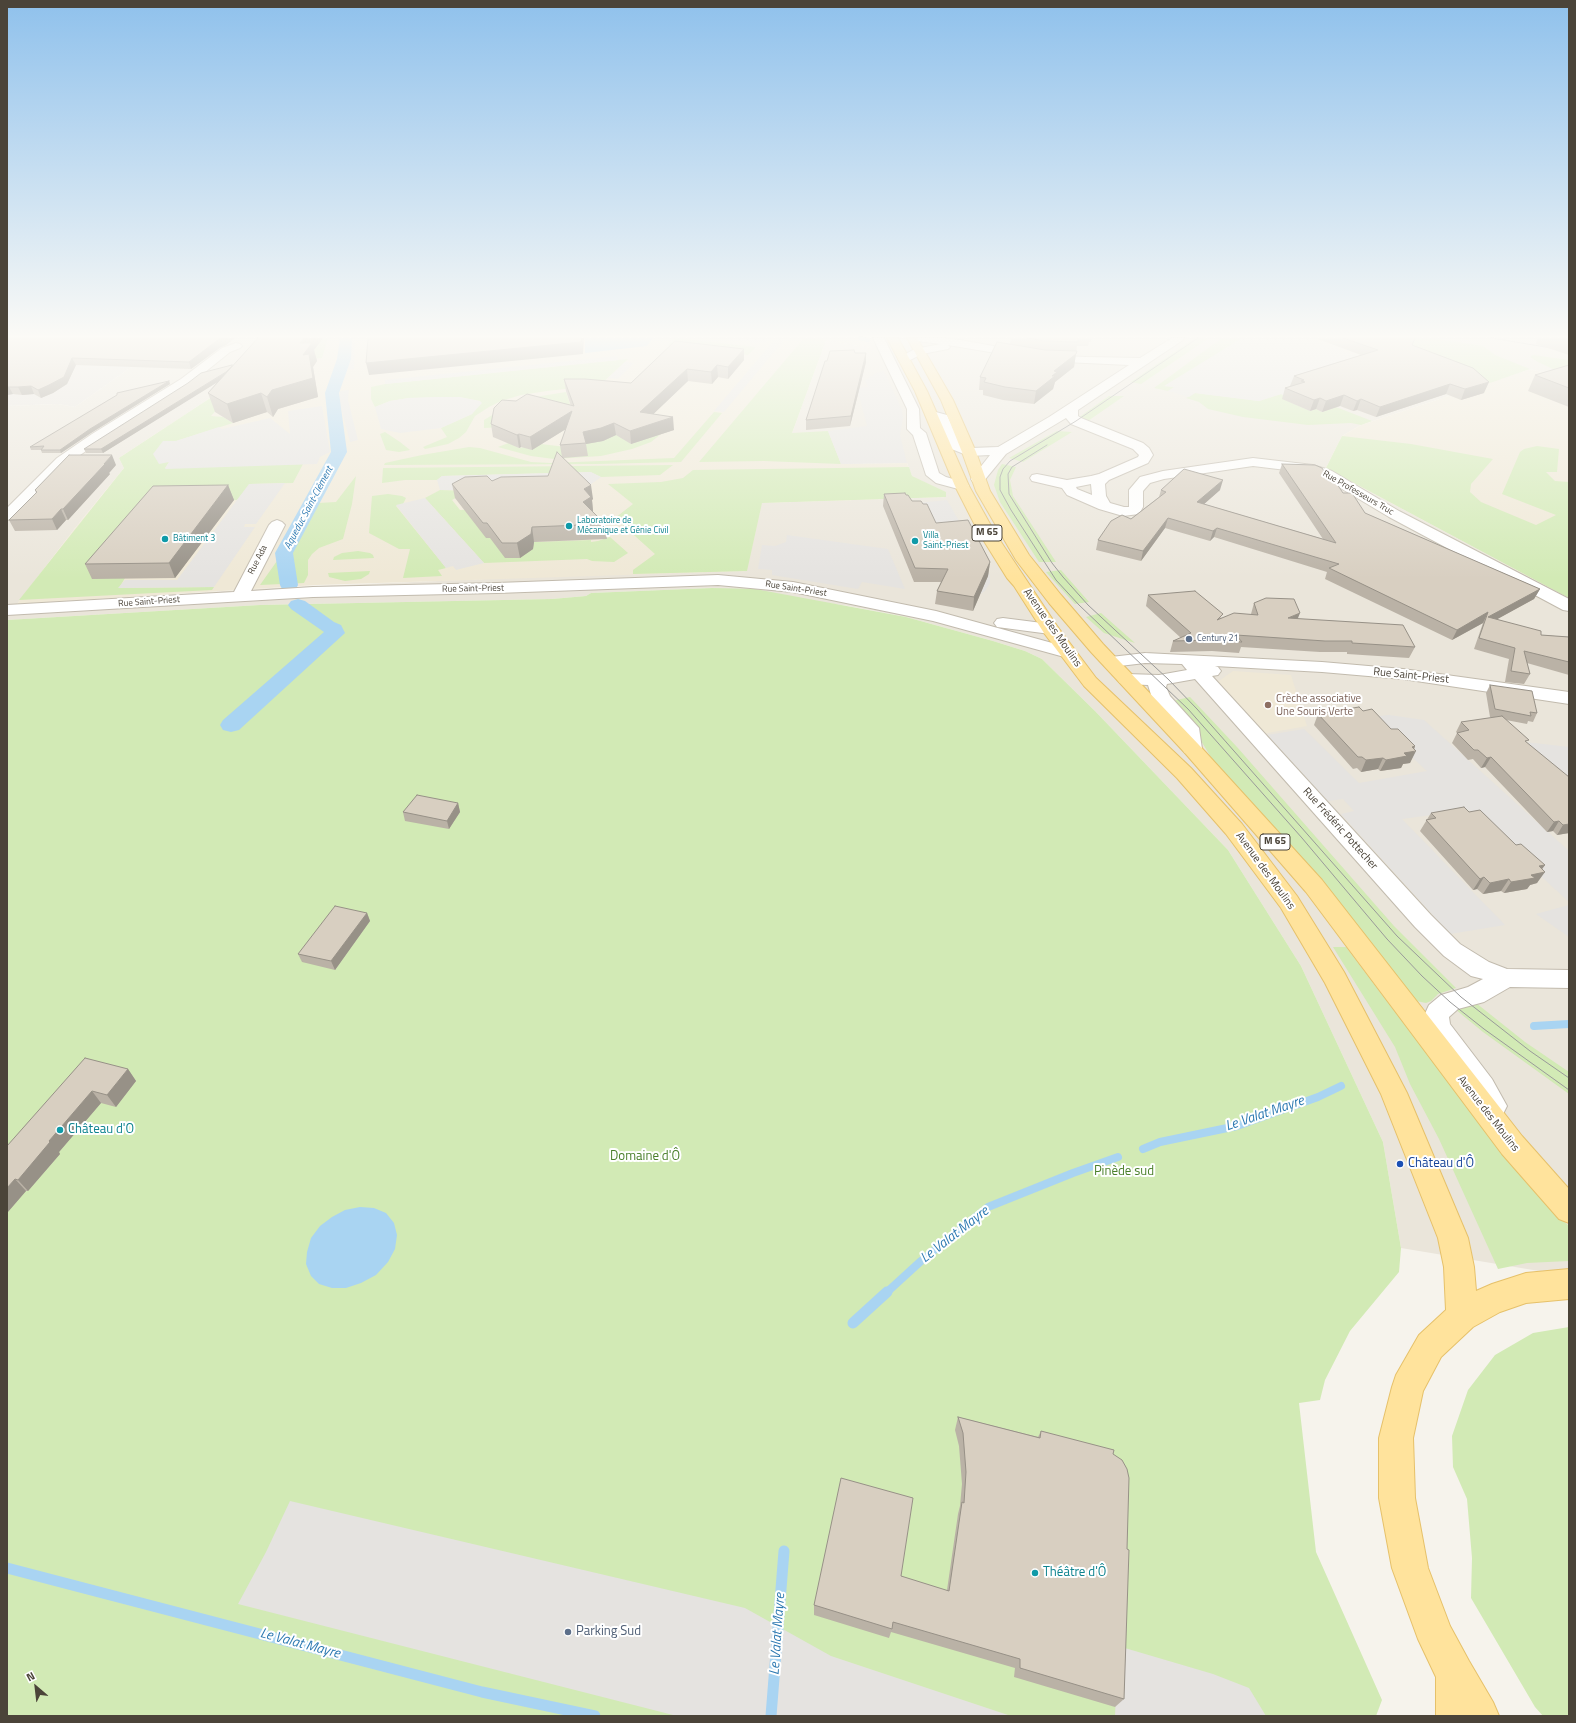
<!DOCTYPE html>
<meta charset="utf-8">
<style>
body{margin:0}
#map{position:relative;width:1576px;height:1723px;overflow:hidden;background:#f6f3ec;font-family:"Titillium Web",sans-serif}
canvas{display:block}
.frame{position:absolute;inset:0;border:8px solid #4b4439;pointer-events:none}
.north{position:absolute;left:16px;top:1667px;width:40px;height:40px;-webkit-text-stroke:3px #fff;paint-order:stroke;rotate:332deg;font-size:11px;font-weight:700;line-height:16px;text-align:center;color:#4b4439}
.north::after{content:'';display:block;margin:auto;width:14px;height:18px;background:#4b4439;clip-path:polygon(50% 0,100% 100%,50% 72%,0 100%)}
</style>
<div id="map">
<canvas width="1576" height="1723"></canvas>
<div class="frame"></div>
<div class="north">N</div>
</div>
<script>
const g = document.querySelector('canvas').getContext('2d');
g.lineJoin = 'round';
function fill(path, color) {
  g.fillStyle = color;
  g.fill(path, 'evenodd');
}
function poly(rows) {
  const path = new Path2D();
  for (const r of rows) {
    path.moveTo(r[0], r[1]);
    for (let i = 2; i < r.length; i += 2) path.lineTo(r[i], r[i + 1]);
  }
  return path;
}
function strokePath(path, color, width, dash) {
  g.strokeStyle = color;
  g.lineWidth = width;
  g.lineCap = dash ? 'butt' : 'round';
  g.setLineDash(dash || []);
  g.stroke(path);
}
function write(font, color, halo, rows, align = 'center') {
  g.font = font + ' "Titillium Web",sans-serif';
  g.lineWidth = 4;
  g.setLineDash([]);
  g.textBaseline = 'middle';
  g.strokeStyle = halo;
  g.fillStyle = color;
  for (const [text, x, y, turn = 0] of rows) {
    g.save();
    g.translate(x, y);
    g.rotate((+turn || 0) * Math.PI / 180);
    g.textAlign = isNaN(turn) ? turn : align;
    if (halo) g.strokeText(text, 0, 0);
    g.fillText(text, 0, 0);
    g.restore();
  }
}
fill(poly([
 [172,338,278,338,221,391,119,458,124,468,75,528,17,604,273,588,579,575,746,571,761,503,946,497,912,476,907,463,841,464,792,433,826,340,871,348,864,338,1569,338,1569,379,1530,369,1361,425,1342,436,1326,468,1569,598,1569,1276,1401,1248,1383,1142,1301,966,1228,850,1095,711,1042,659,1025,651,993,641,906,617,849,606,712,588,591,593,586,596,552,599,260,605,7,620,7,406,58,404,75,407]
]), '#eae5da');
fill(poly([
 [7,338,172,338,75,407,58,404,7,406]
]), '#e6e2dd');
fill(poly([
 [278,338,864,338,871,348,826,340,792,433,828,431,841,464,907,463,912,476,946,492,946,497,762,503,747,571,316,585,17,604,75,528,124,468,119,458,221,391],
 [1530,369,1569,379,1569,598,1326,468,1342,436,1361,425],
 [1233,671,1291,675,1307,726,1262,734,1216,683]
]), '#efe8d6');
fill(poly([
 [278,338,328,338,322,358,307,359,323,338,219,407,211,416,223,417,233,423,176,441,163,441,169,462,165,468,303,464,293,483,250,484,237,500,234,500,93,578,125,578,119,588,214,587,212,590,19,600,124,468,119,458,221,391],
 [676,338,756,347,748,355,668,345],
 [804,338,826,340,792,433,828,431,841,464,764,461,699,462],
 [1195,338,1209,338,1141,384,1131,382],
 [1222,338,1242,339,1165,386,1175,387,1168,391,1154,388],
 [1364,338,1431,338,1483,346,1495,355,1530,369,1490,383],
 [1533,355,1569,360,1569,375,1555,370,1538,362,1530,357],
 [628,359,600,385,547,391,521,395,501,401,489,407,475,416,466,432,459,438,448,444,425,449,423,447,447,437,441,428,472,414,480,401,459,397,409,398,390,401,375,407,371,399,371,387,385,384],
 [566,392,571,407,506,427,484,428,484,420,504,408,521,401,541,396],
 [1195,393,1259,401,1281,394,1287,397,1283,399,1310,411,1316,409,1322,412,1336,407,1372,421,1361,425,1351,423,1308,425,1243,417,1208,409,1199,402,1186,398],
 [1109,396,1124,396,1085,423,1078,418],
 [714,412,722,413,681,462,596,464,384,465,385,463,422,455,469,447,480,448,531,462,551,463,674,458],
 [601,420,631,444,648,438,663,428,661,434,651,442,632,449,601,456,554,459,531,456,498,447,519,439,513,445,519,448,541,444,566,447,562,457,587,456,584,444],
 [1057,431,1072,432,1023,462,1009,458],
 [385,432,400,442,410,450,399,452,386,450,380,434],
 [1342,436,1411,444,1493,459,1471,484,1470,492,1481,502,1536,525,1556,515,1502,494,1520,452,1524,449,1537,446,1559,449,1557,472,1546,472,1555,481,1569,482,1569,598,1326,468],
 [1002,464,1016,467,1010,480,1013,496,1056,562,1039,562,1000,502,994,485,998,470],
 [673,465,660,475,601,477,590,472,442,476,437,480,405,480,382,483,383,468],
 [909,467,912,476,946,492,946,497,762,503,747,571,633,574,633,570,655,554,615,518,633,504,608,484,661,482,683,478,693,470],
 [356,476,352,504,343,539,319,548,312,554,308,560,308,575,304,583,260,585,318,503,336,502],
 [440,490,468,491,452,500,460,510,485,509,497,538,534,542,591,540,591,542,598,541,610,537,628,553,614,562,592,561,587,559,484,563,425,498],
 [388,494,402,496,406,498,403,504,396,506,446,568,438,570,442,576,403,578,410,549,399,549,369,533,372,496],
 [358,551,370,553,373,555,374,558,333,560,334,557,342,553],
 [1061,570,1067,577,1089,602,1075,604,1046,572],
 [370,571,369,574,361,579,345,581,329,577,328,573],
 [712,588,755,589,906,617,993,641,1025,651,1042,659,1095,711,1228,850,1301,966,1383,1142,1401,1248,1399,1272,1350,1331,1325,1380,1320,1400,1299,1403,1316,1552,1382,1700,1376,1716,7,1716,7,620,260,605,552,599,586,596,591,593],
 [1101,613,1135,643,1104,633,1086,617],
 [1190,697,1237,747,1394,926,1456,988,1438,994,1431,1001,1426,1003,1416,1001,1235,788,1212,759,1194,729,1168,702],
 [1333,947,1346,947,1457,1094,1556,1215,1569,1226,1569,1261,1527,1263,1498,1269,1439,1139,1410,1084,1395,1047],
 [1476,1003,1525,1042,1569,1072,1569,1094,1483,1032,1455,1009],
 [1569,1327,1569,1716,1543,1716,1535,1707,1471,1598,1472,1558,1467,1499,1453,1467,1452,1436,1468,1390,1495,1355,1533,1333]
]), '#d2eab5');
fill(poly([
 [349,338,355,338,354,369,348,370],
 [711,338,770,338,765,343],
 [776,338,785,339,724,412,714,411],
 [1242,338,1314,338,1311,339,1369,361,1284,387,1303,395,1309,405,1281,394,1259,401,1195,393,1189,397,1168,391,1174,387,1164,386],
 [617,356,618,360,385,384,385,380],
 [625,362,634,363,618,379,608,378],
 [884,371,902,410,903,418,900,435,907,463,841,464,828,431,867,426,857,388,868,387,865,380,876,373],
 [349,390,348,400,358,440,350,442,339,400,340,391],
 [436,397,459,397,480,401,482,403,472,414,441,428,400,433,381,429,375,407,390,401,409,398],
 [322,406,330,452,320,457,317,464,165,469,169,462,159,464,153,454,163,441,176,441,219,427,222,429,270,418,290,434,288,411],
 [591,472,601,477,583,490,440,490,437,480,442,476],
 [285,483,256,524,245,524,244,527,255,527,214,587,118,588,125,580,177,580,249,484],
 [425,498,484,563,456,570,453,566,446,568,396,505],
 [947,500,990,576,990,583,985,591,974,598,918,503],
 [787,535,888,549,905,589,862,582,858,589,772,575,772,570,758,569,762,545,775,546,786,542],
 [1389,715,1424,720,1569,851,1569,902,1469,810,1402,819,1505,925,1450,934,1341,814,1354,811,1343,799,1328,801,1267,735,1304,729,1359,783,1427,771,1368,717],
 [1517,741,1569,747,1569,785],
 [1569,905,1569,937,1536,914],
 [290,1501,745,1608,831,1656,1011,1716,677,1716,238,1604,266,1552],
 [1118,1646,1213,1674,1249,1688,1266,1716,1115,1716]
]), '#e5e3e0');
fill(poly([
 [585,338,653,338,647,346,585,353],
 [360,1207,374,1208,386,1213,394,1223,397,1235,395,1249,388,1262,376,1275,361,1283,346,1288,332,1288,319,1284,311,1276,306,1264,307,1252,311,1238,320,1226,332,1217,345,1210]
]), '#a9d4f2');
strokePath(poly([
 [860,338,868,340]
]), '#a9d4f2', 4);
strokePath(poly([
 [1534,1026,1569,1024],
 [1143,1149,1160,1142,1237,1126,1318,1097,1341,1086],
 [886,1293,921,1261,988,1207,1073,1173,1118,1157]
]), '#a9d4f2', 8);
strokePath(poly([
 [853,1323,887,1292],
 [7,1568,482,1692,595,1716],
 [771,1716,784,1551]
]), '#a9d4f2', 11);
fill(poly([
 [340,338,352,338,351,359,339,393,347,452,293,553,298,585,296,589,289,591,282,589,280,585,275,553,331,452,325,393,337,359,340,338],
 [298,599,305,601,334,622,341,625,345,633,239,730,231,732,223,730,220,725,223,720,324,632,291,609,288,605,291,601,298,599]
]), '#a9d4f2');
const minor = poly([
 [873,338,884,338,919,409,920,428,926,433,939,473,946,477,967,483,969,486,967,489,962,490,936,483,926,475,913,435,907,429,907,409,873,338],
 [913,338,944,338,960,340,1043,355,1086,357,1140,358,1172,338,1184,338,1183,340,1078,410,1078,416,1081,418,1143,443,1149,448,1153,455,1148,463,1109,480,1105,484,1106,496,1110,503,1124,507,1129,507,1129,490,1140,477,1163,471,1253,458,1313,465,1332,471,1399,511,1569,599,1569,611,1563,610,1389,517,1322,477,1311,473,1253,466,1164,479,1150,483,1143,491,1143,507,1139,514,1123,516,1099,509,1067,495,1062,488,1032,481,1030,478,1032,475,1037,474,1067,480,1091,476,1099,474,1138,457,1139,455,1133,449,1071,424,1066,418,1006,454,983,482,978,483,973,482,971,479,990,455,969,456,949,448,937,420,927,418,926,415,927,412,932,411,947,415,960,443,964,445,971,448,998,447,1049,417,1129,365,1043,361,948,345,950,347,948,349,922,354,908,361,900,361,898,359,900,357,915,349,941,344,918,341,914,340,913,338],
 [1091,484,1092,495,1077,489,1076,487,1091,484],
 [236,343,240,344,242,346,240,348,230,352,189,385,102,440,67,464,12,519,7,520,7,508,57,458,92,434,181,379,222,348,236,343],
 [277,520,282,522,285,525,251,591,313,587,497,583,718,575,793,582,936,611,1074,649,1077,653,1074,657,1068,658,933,621,793,592,718,585,497,593,313,597,7,615,7,605,234,592,269,525,272,522,277,520],
 [1003,618,1050,624,1056,625,1059,629,1056,633,1050,634,997,627,994,623,997,619,1003,618],
 [1145,653,1322,662,1403,669,1569,692,1569,704,1403,679,1322,672,1215,666,1218,667,1221,671,1218,675,1212,676,1431,915,1460,944,1489,962,1507,969,1569,970,1569,988,1510,987,1484,1002,1458,1009,1449,1017,1450,1024,1492,1079,1507,1106,1503,1114,1493,1118,1483,1114,1474,1095,1429,1034,1423,1018,1429,1005,1441,995,1468,987,1483,979,1471,976,1444,956,1415,927,1195,679,1167,684,1166,687,1170,696,1199,728,1202,749,1199,753,1192,755,1185,753,1182,749,1180,729,1154,702,1152,698,1148,685,1126,684,1120,683,1117,679,1120,675,1126,674,1159,675,1187,670,1182,664,1145,663,1111,667,1105,666,1102,662,1105,658,1111,657,1145,653]
]);
const major = poly([
 [887,338,898,338,927,391,969,486,995,533,1057,626,1096,678,1191,768,1242,824,1297,896,1344,972,1407,1093,1468,1238,1474,1267,1476,1291,1492,1284,1526,1273,1569,1269,1569,1299,1526,1303,1500,1312,1473,1327,1441,1357,1423,1391,1413,1438,1415,1498,1428,1568,1450,1626,1469,1661,1493,1702,1499,1716,1436,1716,1436,1677,1418,1639,1392,1568,1379,1498,1379,1438,1392,1387,1396,1375,1419,1335,1446,1310,1444,1267,1438,1238,1381,1094,1325,983,1281,908,1226,834,1177,778,1084,686,1044,633,1014,586,1007,578,979,533,955,486,915,391,887,338],
 [907,338,917,338,953,400,976,452,990,491,1029,555,1061,595,1103,644,1199,745,1322,880,1522,1136,1569,1189,1569,1223,1559,1219,1502,1154,1306,892,1185,753,1091,652,1049,603,1016,560,976,491,962,452,941,400,907,338]
]);
strokePath(minor, '#c2bbae', 2);
strokePath(major, '#e6c16a', 2);
fill(minor, '#fff');
fill(major, '#ffe39c');
strokePath(poly([
 [1198,338,1076,421,1010,461,1003,469,1000,477,1000,490,1011,510,1056,580,1079,605,1188,709,1302,838,1387,939,1422,976,1450,1002,1484,1029,1569,1090],
 [1492,338,1569,351],
 [1047,445,1012,467,1008,474,1009,494,1052,563,1063,577,1088,605,1168,679,1197,709,1397,936,1461,997,1530,1051,1569,1078]
]), '#9a9a9a', 1);
fill(poly([
 [7,338,235,338,226,345,221,347,191,369,76,365,67,384,53,393,41,398,34,394,22,395,13,394,7,395],
 [323,338,314,350,317,361,313,367,318,397,278,409,273,417,267,412,233,423,215,412,208,393,217,382,103,453,86,453,84,449,232,366],
 [1011,338,1092,338,1091,342,1089,342,1088,346,1077,346,1074,367,1055,382,1053,389,1034,404,1003,400,983,395,983,390,979,390,980,377,1010,344],
 [1315,338,1416,338,1412,346,1484,393,1461,400,1446,394,1376,417,1357,410,1353,411,1340,406,1322,412,1316,409,1310,411,1282,399,1285,388,1292,386,1290,386,1294,376,1361,355],
 [1537,338,1569,338,1569,355,1536,344],
 [675,341,744,360,728,379,718,377,712,384,688,381,653,414,674,430,631,444,616,435,603,441,586,444,588,456,563,458,593,499,592,500,593,511,592,512,605,524,607,539,534,542,533,549,520,558,505,558,490,538,486,538,455,498,452,484,548,476,562,457,560,445,566,429,532,450,521,447,519,448,493,437,491,424,571,406,566,391,564,379,631,383],
 [855,353,866,362,850,426,806,430,806,420,827,361],
 [1569,365,1569,407,1528,391,1535,375],
 [169,381,170,384,91,433,61,453,42,453,41,450,31,450,30,447],
 [1282,464,1327,476,1333,481,1343,493,1365,513,1540,589,1534,599,1497,619,1541,635,1569,637,1569,675,1527,663,1530,674,1524,684,1505,682,1509,659,1474,649,1483,623,1452,640,1325,579,1327,572,1214,537,1210,541,1165,528,1141,561,1096,550,1098,540,1131,519,1159,497,1161,490,1220,490,1204,504,1323,539,1279,473],
 [116,465,109,473,110,474,68,520,66,520,57,530,15,531,9,520,36,493,35,490],
 [228,485,234,500,175,578,92,579,85,564],
 [884,494,906,495,912,501,923,504,936,523,990,562,988,576,973,611,935,604,937,591,941,582,914,582,883,506],
 [1148,595,1222,618,1251,614,1254,603,1297,619,1415,647,1409,658,1347,654,1347,652,1320,652,1241,647,1239,653,1212,651,1170,652,1173,641,1181,638,1146,606],
 [1490,685,1537,713,1533,722,1528,721,1527,724,1506,720,1527,743,1569,833,1557,835,1553,831,1547,832,1485,767,1481,768,1473,759,1468,760,1452,743,1457,733,1456,732,1461,722,1494,718,1490,717,1486,693],
 [1363,711,1391,729,1415,746,1410,763,1403,764,1401,768,1380,771,1378,769,1361,772,1357,768,1353,769,1314,725,1318,714],
 [458,803,460,812,449,829,405,821,403,812],
 [1469,812,1545,865,1542,869,1537,883,1530,885,1527,889,1504,893,1501,891,1483,894,1477,889,1473,890,1420,831,1431,813],
 [367,913,370,921,335,970,302,962,298,954],
 [128,1069,136,1081,116,1107,101,1103,59,1152,60,1154,28,1191,26,1191,7,1213,7,1146],
 [958,1417,1038,1437,1041,1431,1113,1454,1127,1549,1124,1699,1115,1707,1014,1677,1015,1668,891,1632,889,1638,814,1615,814,1605,947,1590,958,1514,960,1506,962,1484,959,1446,955,1430]
]), '#bab2a6');
fill(poly([
 [223,338,235,338,226,345,221,347,191,369,189,362,219,339],
 [304,338,323,338,314,350,317,361,313,367,318,397,278,409,273,417,267,397,272,390,308,373,300,343],
 [582,338,584,338,583,354,369,375,366,363],
 [744,349,744,360,728,379,728,367],
 [866,353,866,362,850,426,851,416],
 [1076,354,1074,367,1055,382,1053,389,1034,404,1036,391,1054,371],
 [72,358,76,365,67,384,53,393,41,398,38,390],
 [717,365,718,377,712,384,711,372],
 [233,368,234,372,103,453,101,449],
 [687,369,688,381,642,425,640,412],
 [169,381,170,384,91,433,61,453,60,450,90,429],
 [1489,382,1484,393,1461,400,1465,389],
 [1450,384,1446,394,1376,417,1380,407],
 [31,386,34,394,22,395,18,387],
 [7,387,9,387,13,394,7,395],
 [261,393,267,412,233,423,227,404],
 [1344,395,1340,406,1322,412,1326,401],
 [1320,398,1316,409,1310,411,1314,400],
 [1361,399,1357,410,1353,411,1357,401],
 [572,411,574,424,532,450,530,437],
 [673,417,674,430,631,444,630,431],
 [614,423,616,435,603,441,586,444,583,432],
 [519,434,521,447,519,448,517,435],
 [112,455,116,465,109,473,110,474,68,520,63,509],
 [1223,480,1220,490,1195,512,1197,502],
 [228,485,234,500,175,578,169,563],
 [591,485,593,499,592,500,593,511,585,517,583,502,584,489],
 [61,509,66,520,57,530,52,519],
 [1168,518,1165,528,1141,561,1143,551],
 [532,527,534,542,533,549,520,558,517,543],
 [1217,528,1214,537,1210,541,1213,531],
 [990,562,988,576,973,611,974,597],
 [1540,589,1534,599,1483,627,1488,617],
 [1488,612,1483,623,1452,640,1457,630],
 [1300,613,1296,623,1288,618],
 [1415,746,1413,752,1416,751,1410,763,1403,764,1401,768,1380,771,1386,760,1412,747],
 [1491,757,1485,767,1481,768,1487,758],
 [1383,758,1378,769,1361,772,1366,760],
 [458,803,460,812,449,829,447,821],
 [1559,821,1553,831,1547,832,1554,822],
 [1569,824,1569,833,1557,835,1563,825],
 [1545,865,1539,873,1545,872,1537,883,1530,885,1527,889,1504,893,1511,882,1531,875,1539,866],
 [1484,877,1477,889,1473,890,1480,879],
 [1509,879,1501,891,1483,894,1490,883],
 [367,913,370,921,335,970,331,961],
 [128,1069,136,1081,116,1107,107,1095],
 [92,1091,101,1103,59,1152,60,1154,28,1191,18,1180,49,1141],
 [15,1179,26,1191,7,1213,7,1188]
]), '#979187');
const building = poly([
 [7,338,223,338,219,339,189,362,72,358,64,377,49,385,38,390,31,386,18,387,7,387,7,338],
 [258,338,304,338,300,343,312,343,303,355,309,354,313,378,272,390,267,397,261,393,227,404,208,393,258,338],
 [368,338,582,338,581,342,366,363,368,338],
 [1028,338,1078,338,1078,342,1045,341,1028,338],
 [1343,338,1415,338,1412,345,1473,368,1489,382,1465,389,1450,384,1380,407,1361,399,1357,401,1344,395,1326,401,1320,398,1314,400,1285,388,1305,382,1301,381,1304,380,1294,376,1378,350,1343,338],
 [675,341,744,349,728,367,717,365,711,372,687,369,640,412,673,417,630,431,614,423,601,428,583,432,586,443,560,445,572,411,530,437,519,434,517,435,491,424,494,408,502,400,516,401,527,394,574,406,564,379,585,379,631,383,675,341],
 [997,342,1045,350,1077,351,1076,354,1054,371,1057,372,1052,376,1055,376,1036,391,1005,387,984,382,986,378,980,377,997,342],
 [854,350,855,353,866,353,851,416,806,420,825,361,827,361,830,351,854,350],
 [232,365,232,366,226,372,101,449,84,449,188,383,201,373,232,365],
 [1569,365,1569,388,1535,375,1569,365],
 [169,381,90,429,60,450,41,450,44,446,30,447,117,395,117,393,169,381],
 [557,452,591,485,584,489,591,497,583,502,605,524,532,527,531,534,517,543,502,543,487,523,483,523,452,484,465,477,487,476,492,481,501,477,548,476,557,452],
 [69,455,112,455,104,464,105,464,63,509,61,509,52,519,9,520,37,492,35,490,69,455],
 [1282,464,1315,465,1322,468,1327,476,1330,476,1333,481,1335,481,1343,493,1352,493,1365,513,1540,589,1488,617,1541,631,1541,635,1569,637,1569,662,1524,651,1530,674,1511,671,1515,648,1479,638,1488,612,1457,630,1329,568,1339,564,1217,528,1213,531,1168,518,1143,551,1098,540,1111,521,1122,515,1131,519,1166,492,1161,490,1184,469,1223,480,1197,502,1336,543,1282,464],
 [228,485,169,563,85,564,153,486,228,485],
 [905,493,906,495,908,495,912,501,921,501,923,504,927,504,936,523,968,520,990,562,974,597,937,591,948,569,915,568,884,494,905,493],
 [1195,591,1223,614,1217,620,1234,613,1258,615,1254,603,1266,598,1294,599,1300,613,1288,618,1403,625,1415,647,1352,643,1352,641,1325,641,1236,635,1242,642,1215,640,1173,641,1191,633,1148,595,1195,591],
 [1490,685,1532,691,1537,713,1530,712,1531,716,1495,709,1490,685],
 [1359,707,1363,711,1372,709,1391,729,1398,729,1415,746,1412,747,1416,751,1404,753,1407,756,1386,760,1383,758,1366,760,1362,757,1358,757,1318,714,1359,707],
 [1502,716,1529,740,1525,741,1569,777,1569,824,1563,825,1559,821,1554,822,1491,757,1487,758,1478,750,1474,750,1457,733,1469,730,1461,722,1502,716],
 [417,795,458,803,447,821,403,812,417,795],
 [1464,807,1469,812,1480,810,1516,845,1521,844,1545,865,1539,866,1545,872,1531,875,1535,878,1511,882,1509,879,1490,883,1484,877,1480,879,1426,820,1436,818,1431,813,1464,807],
 [335,906,367,913,331,961,298,954,335,906],
 [85,1058,128,1069,107,1095,92,1091,49,1141,50,1142,18,1180,15,1179,7,1188,7,1146,85,1058],
 [958,1417,1040,1438,1041,1431,1114,1450,1113,1454,1122,1460,1127,1469,1129,1478,1127,1549,1129,1550,1124,1699,1020,1668,1020,1659,893,1622,892,1629,814,1605,841,1478,913,1498,901,1576,949,1591,962,1502,964,1503,966,1472,963,1433,958,1417]
]);
fill(building, '#d8cfc1');
strokePath(building, '#979187', 1);
const sky = g.createLinearGradient(0, 0, 0, 579);
sky.addColorStop(0, '#8fc1ec');
sky.addColorStop(0.58, '#fbfaf6');
sky.addColorStop(1, '#fbfaf600');
g.fillStyle = sky;
g.fillRect(0, 0, 1576, 579);
for (const [x, y, r, color] of [
 [569,526,4,"#0f9aa8"],
 [165,539,4,"#0f9aa8"],
 [915,541,4,"#0f9aa8"],
 [1189,639,4,"#5c6f8a"],
 [1268,705,4,"#8d6e63"],
 [60,1130,4,"#0f9aa8"],
 [1400,1164,4,"#1a4fb4"],
 [1035,1573,4,"#0f9aa8"],
 [568,1632,4,"#5c6f8a"]
]) {
  const dot = new Path2D();
  dot.arc(x, y, r, 0, 2 * Math.PI);
  g.fillStyle = color;
  g.fill(dot);
  strokePath(dot, '#fff', 1.5);
}
write('9px', '#4b4439', '#fff', [
 ["Rue Professeurs Truc",1358,493,30],
 ["Rue Ada",258,560,-63],
 ["Rue Saint-Priest",473,589,-1],
 ["Rue Saint-Priest",796,589,9],
 ["Rue Saint-Priest",149,602,-4]
]);
write('9px', '#0d838f', '#fff', [
 ["Laboratoire de",577,521],
 ["Mécanique et Génie Civil",577,531],
 ["Villa",923,536],
 ["Saint-Priest",923,546],
 ["Bâtiment 3",173,539]
], 'left');
write('9px', '#4e5e75', '#fff', [
 ["Century 21",1197,639]
], 'left');
write('italic 10px', '#2e7ab2', '#fff', [
 ["Aqueduc Saint-Clément",309,508,-62]
]);
for (const [x, y, w] of [
 [987,533,30],
 [1275,842,30]
]) {
  const box = new Path2D();
  box.roundRect(x - w / 2, y - 8, w, 16, 3);
  g.fillStyle = '#fff';
  g.fill(box);
  strokePath(box, '#4b4439', 1);
}
write('bold 10px', '#4b4439', null, [
 ["M 65",987,533],
 ["M 65",1275,842]
]);
write('11px', '#4b4439', '#fff', [
 ["Avenue des Moulins",1052,628,55],
 ["Rue Saint-Priest",1411,676,6],
 ["Rue Frédéric Pottecher",1340,829,48],
 ["Avenue des Moulins",1265,871,54],
 ["Avenue des Moulins",1488,1114,52]
]);
write('11px', '#785e54', '#fff', [
 ["Crèche associative",1276,699],
 ["Une Souris Verte",1276,712]
], 'left');
write('13px', '#0d838f', '#fff', [
 ["Château d'O",68,1130],
 ["Théâtre d'Ô",1043,1573]
], 'left');
write('13px', '#4a7f2a', '#fff', [
 ["Domaine d'Ô",645,1157],
 ["Pinède sud",1124,1172]
]);
write('13px', '#164399', '#fff', [
 ["Château d'Ô",1408,1164]
], 'left');
write('13px', '#4e5e75', '#fff', [
 ["Parking Sud",576,1632]
], 'left');
write('italic 14px', '#2e7ab2', '#fff', [
 ["Le Valat Mayre",1265,1114,-19],
 ["Le Valat Mayre",955,1235,-38],
 ["Le Valat Mayre",778,1634,-86],
 ["Le Valat Mayre",300,1644,15]
]);
</script>
